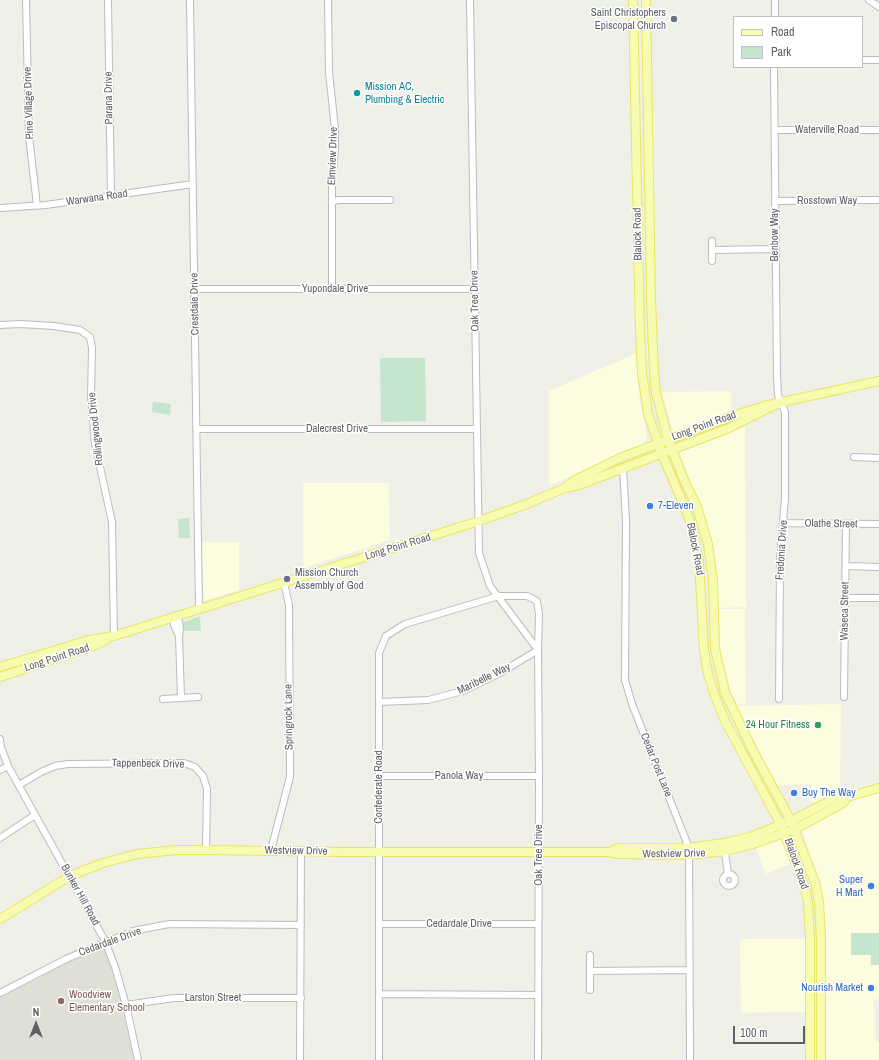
<!DOCTYPE html>
<style>
body{margin:0}
#map{position:relative;width:879px;height:1060px;overflow:hidden;background:#eff0e7;font-family:"Archivo Narrow",sans-serif}
canvas{display:block}
.legend{position:absolute;left:733px;top:16px;width:130px;height:52px;box-sizing:border-box;background:#fff;border:1px solid #bfbfc2;margin:0;padding:5px 7px;list-style:none;font-size:12px;color:#5e6066}
.legend li{display:flex;align-items:center;gap:8px;height:20px}
.legend b{width:20px;border:1px solid #bfbfc2}
.north{position:absolute;left:16px;top:1004px;width:40px;height:40px;-webkit-text-stroke:3px #fff;paint-order:stroke;rotate:0deg;font-size:11px;font-weight:700;line-height:16px;text-align:center;color:#5e6066}
.north::after{content:'';display:block;margin:auto;width:14px;height:18px;background:#5e6066;clip-path:polygon(50% 0,100% 100%,50% 72%,0 100%)}
.scale{position:absolute;left:733px;top:1026px;width:72px;height:18px;box-sizing:border-box;border:2px solid #5e6066;border-top:0;padding-left:5px;font-size:12px;line-height:14px;white-space:nowrap;color:#5e6066;-webkit-text-stroke:3px #fff;paint-order:stroke}
</style>
<div id="map">
<canvas width="879" height="1060"></canvas>
<ul class="legend">
<li><b style="height:5px;background:#f6fbb0"></b>Road</li>
<li><b style="height:11px;background:#c5e6cc"></b>Park</li>
</ul>
<div class="north">N</div>
<div class="scale">100 m</div>
</div>
<script>
const g = document.querySelector('canvas').getContext('2d');
g.lineJoin = 'round';
function fill(path, color) {
  g.fillStyle = color;
  g.fill(path, 'evenodd');
}
function poly(rows) {
  const path = new Path2D();
  for (const r of rows) {
    if (r.length === 3) {
      path.moveTo(r[0] + r[2], r[1]);
      path.arc(r[0], r[1], r[2], 0, 2 * Math.PI);
      continue;
    }
    path.moveTo(r[0], r[1]);
    for (let i = 2; i < r.length; i += 2) path.lineTo(r[i], r[i + 1]);
  }
  return path;
}
function strokePath(path, color, width, dash) {
  g.strokeStyle = color;
  g.lineWidth = width;
  g.lineCap = dash ? 'butt' : 'round';
  g.setLineDash(dash || []);
  g.stroke(path);
}
function write(font, color, halo, rows, align = 'center') {
  g.font = font + ' "Archivo Narrow",sans-serif';
  g.lineWidth = 3;
  g.setLineDash([]);
  g.textBaseline = 'middle';
  g.strokeStyle = halo;
  g.fillStyle = color;
  for (const [text, x, y, turn = 0] of rows) {
    g.save();
    g.translate(x, y);
    g.rotate((+turn || 0) * Math.PI / 180);
    g.textAlign = isNaN(turn) ? turn : align;
    if (halo) g.strokeText(text, 0, 0);
    g.fillText(text, 0, 0);
    g.restore();
  }
}
fill(poly([
 [637,353,637,374,640,399,647,436,643,444,549,486,549,391],
 [731,391,731,412,673,432,662,392],
 [745,425,746,607,716,608,714,560,705,520,679,451],
 [303,483,389,483,390,540,469,515,303,568],
 [201,542,239,542,239,590,204,601],
 [717,609,745,609,746,704,735,705,725,673,719,643],
 [841,704,840,792,813,803,810,797,812,784,776,786,737,706],
 [879,793,879,999,874,1000,875,1041,879,1042,879,1060,826,1060,826,932,815,868,802,831,803,828,856,799],
 [782,837,793,863,765,874,756,847],
 [740,939,806,939,806,1012,741,1013]
]), '#fcfcdf');
fill(poly([
 [103,946,112,968,119,994,134,1060,0,1060,0,997,67,962]
]), '#dfdfd5');
fill(poly([
 [380,358,425,358,426,421,381,422],
 [153,402,171,404,170,415,152,412],
 [189,518,190,538,179,538,178,519],
 [200,616,201,631,185,631,182,624,184,622],
 [851,933,879,933,879,965,871,965,871,955,851,955]
]), '#c5e6cc');
const minor = poly([
 [26,0,29,136,37,206],
 [108,0,111,195],
 [190,0,199,609],
 [328,0,329,72,335,129,335,148,332,183,332,289],
 [470,0,479,553,490,586,538,650,539,776,538,1060],
 [869,0,879,7],
 [775,17,775,0],
 [862,60,879,60],
 [774,67,777,375,778,395,785,412,785,498,780,558,779,699],
 [775,130,879,130],
 [775,201,879,200],
 [332,202,338,200,390,200],
 [0,208,46,205,193,184],
 [712,241,712,250,775,249],
 [712,250,712,261],
 [195,289,475,289],
 [0,325,20,324,54,326,80,330,90,337,92,348,91,397,95,444,112,522,114,636],
 [196,429,477,429],
 [854,457,879,458],
 [623,468,626,520,625,680,632,704,689,848,690,1060],
 [783,523,879,524],
 [846,566,879,567],
 [846,598,879,598],
 [179,636,174,625,174,617,179,622,180,629,179,636,181,697],
 [844,697,846,524],
 [163,699,198,697],
 [379,702,428,700,463,691,500,673,538,650,539,614,537,601,527,596,499,596,405,624,386,636,379,653,379,1060],
 [0,739,1,747,8,766,105,941,115,967,126,1005,138,1060],
 [0,770,8,766],
 [379,776,539,776],
 [19,785,41,772,55,766,68,764,184,763,195,767,203,776,207,789,206,850],
 [0,838,35,815],
 [724,847,728,873],
 [271,850,290,777,289,605,284,582],
 [729,880,6],
 [379,924,538,924],
 [590,955,590,990],
 [590,971,689,970],
 [0,993,66,959,133,931,169,924,301,925],
 [379,994,538,995],
 [126,1005,174,998,301,998],
 [300,1060,301,850]
]);
const major = poly([
 [633,0,640,333,642,372,648,414,662,454,687,513,693,530,699,561,704,650,708,674,715,696,725,721,781,825,804,885,808,903,810,937,810,1060],
 [646,0,651,300,654,370,656,393,668,439,684,480,697,507,708,544,713,581,715,649,725,692,752,749,791,821,815,882,819,902,821,937,821,1060],
 [567,486,575,480,620,458,732,416,764,406,879,381],
 [0,667,89,640,114,636,479,521,524,505,565,488,579,485,729,428,781,402],
 [0,677,93,646,106,640],
 [609,852,619,848,689,848,724,843,750,837,795,819,839,796,847,797,879,788],
 [0,919,70,876,103,863,137,854,177,850,206,850,344,852,608,852,618,854,689,855,725,851,753,844,795,829,843,803,847,797]
]);
strokePath(minor, '#bbbcc1', 8);
strokePath(major, '#ebe464', 10);
strokePath(minor, '#fff', 6);
strokePath(major, '#f6fbb0', 8);
for (const [x, y, r, color] of [
 [674,19,4,"#6b7280"],
 [357,93,4,"#0f9aa8"],
 [650,506,4,"#3f7fe0"],
 [287,579,4,"#6b7280"],
 [818,725,4,"#2e9e5b"],
 [794,793,4,"#3f7fe0"],
 [871,886,4,"#3f7fe0"],
 [871,988,4,"#3f7fe0"],
 [61,1001,4,"#8d6e63"]
]) {
  const dot = new Path2D();
  dot.arc(x, y, r, 0, 2 * Math.PI);
  g.fillStyle = color;
  g.fill(dot);
  strokePath(dot, '#fff', 1.5);
}
write('11px', '#5b616d', '#fff', [
 ["Saint Christophers",666,13],
 ["Episcopal Church",666,26],
 ["Mission Church",295,573,"left"],
 ["Assembly of God",295,586,"left"]
], 'right');
write('11px', '#0d838f', '#fff', [
 ["Mission AC,",365,87],
 ["Plumbing & Electric",365,100]
], 'left');
write('11px', '#5e6066', '#fff', [
 ["Parana Drive",109,98,-91],
 ["Pine Village Drive",29,103,-92],
 ["Waterville Road",827,130],
 ["Elmview Drive",333,156,-88],
 ["Warwana Road",97,198,-8],
 ["Rosstown Way",827,201],
 ["Blalock Road",638,234,-91],
 ["Benbow Way",775,235,-90],
 ["Yupondale Drive",335,289],
 ["Oak Tree Drive",475,301,-91],
 ["Crestdale Drive",195,304,-91],
 ["Long Point Road",704,426,-20],
 ["Rollingwood Drive",96,429,-96],
 ["Dalecrest Drive",337,429],
 ["Olathe Street",831,524,1],
 ["Long Point Road",398,547,-17],
 ["Blalock Road",695,549,79],
 ["Fredonia Drive",782,550,-86],
 ["Waseca Street",845,611,-89],
 ["Long Point Road",57,658,-18],
 ["Maribelle Way",484,679,-26],
 ["Springrock Lane",289,717,-91],
 ["Tappenbeck Drive",148,764,1],
 ["Cedar Post Lane",656,765,68],
 ["Panola Way",459,776],
 ["Confederate Road",379,787,-90],
 ["Westview Drive",296,851,1],
 ["Westview Drive",674,854,-1],
 ["Oak Tree Drive",539,855,-90],
 ["Blalock Road",796,864,71],
 ["Bunker Hill Road",80,895,61],
 ["Cedardale Drive",459,924],
 ["Cedardale Drive",110,942,-20],
 ["Larston Street",213,998]
]);
write('11px', '#366cbe', '#fff', [
 ["7-Eleven",658,506],
 ["Buy The Way",802,793],
 ["Super",863,880,"right"],
 ["H Mart",863,893,"right"],
 ["Nourish Market",863,988,"right"]
], 'left');
write('11px', '#27864d', '#fff', [
 ["24 Hour Fitness",810,725]
], 'right');
write('11px', '#785e54', '#fff', [
 ["Woodview",69,995],
 ["Elementary School",69,1008]
], 'left');
</script>
